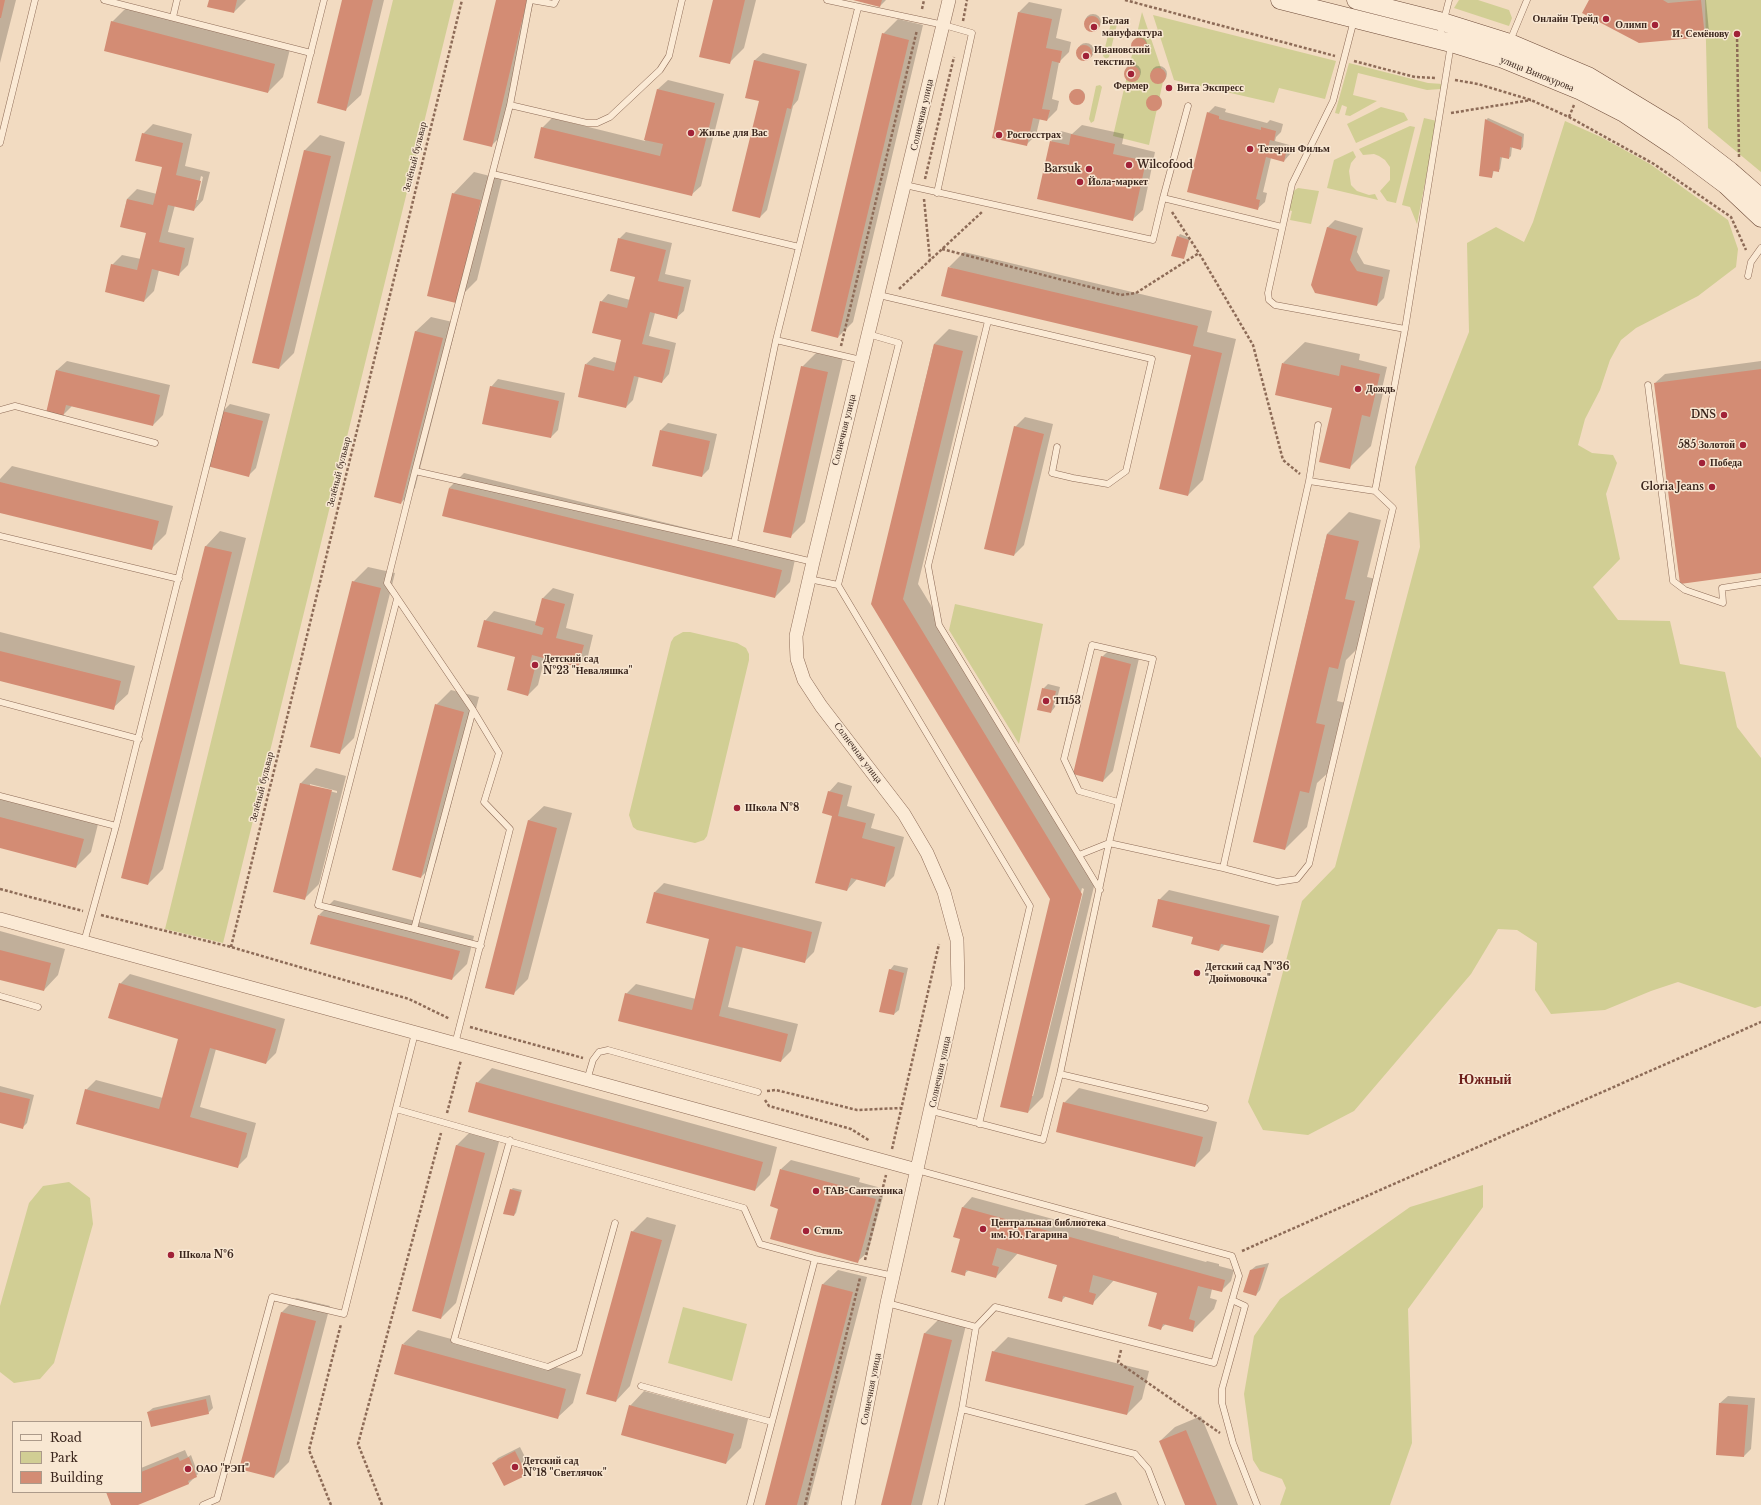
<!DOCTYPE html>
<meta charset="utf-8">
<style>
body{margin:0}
#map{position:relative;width:1761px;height:1505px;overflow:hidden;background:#f2dbc1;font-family:"Libre Baskerville",serif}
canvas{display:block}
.legend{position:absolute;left:12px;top:1421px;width:130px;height:72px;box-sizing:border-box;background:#f8e7d2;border:1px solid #ac9a8a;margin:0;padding:5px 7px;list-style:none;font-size:12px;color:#3b261d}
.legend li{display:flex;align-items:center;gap:8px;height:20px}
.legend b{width:20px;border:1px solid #ac9a8a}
</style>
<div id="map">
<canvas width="1761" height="1505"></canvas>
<ul class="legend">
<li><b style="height:5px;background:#fbead5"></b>Road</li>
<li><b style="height:11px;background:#d1ce94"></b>Park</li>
<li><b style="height:11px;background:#d38c74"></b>Building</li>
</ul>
</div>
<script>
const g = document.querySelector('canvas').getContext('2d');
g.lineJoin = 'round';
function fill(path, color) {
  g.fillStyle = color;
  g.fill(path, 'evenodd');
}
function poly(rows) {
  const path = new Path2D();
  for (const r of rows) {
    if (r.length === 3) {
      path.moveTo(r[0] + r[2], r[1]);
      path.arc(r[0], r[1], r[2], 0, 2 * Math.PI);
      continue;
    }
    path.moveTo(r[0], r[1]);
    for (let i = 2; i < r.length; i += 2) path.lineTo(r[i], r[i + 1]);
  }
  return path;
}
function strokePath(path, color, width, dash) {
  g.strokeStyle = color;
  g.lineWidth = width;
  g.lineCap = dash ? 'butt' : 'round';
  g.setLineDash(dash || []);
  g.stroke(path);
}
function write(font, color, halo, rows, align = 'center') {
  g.font = font + ' "Libre Baskerville",serif';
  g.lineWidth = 3;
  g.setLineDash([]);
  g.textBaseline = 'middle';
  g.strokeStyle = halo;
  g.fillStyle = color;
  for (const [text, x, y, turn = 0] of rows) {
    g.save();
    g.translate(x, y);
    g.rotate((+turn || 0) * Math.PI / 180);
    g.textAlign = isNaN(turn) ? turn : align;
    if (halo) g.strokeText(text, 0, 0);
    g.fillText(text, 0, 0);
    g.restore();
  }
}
fill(poly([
 [393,0,454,0,223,943,165,929],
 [1459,0,1478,0,1509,10,1512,18,1509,26,1454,8],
 [1705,0,1761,0,1761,172,1708,128],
 [1142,12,1164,77,1149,145,1113,136],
 [1153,15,1336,61,1325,99,1279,88,1274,103,1174,80],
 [1115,21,1117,24,1109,57,1106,59,1103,56,1111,23],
 [1349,63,1428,83,1443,84,1441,89,1427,90,1358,73,1353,95,1377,101,1350,116,1345,115,1347,107,1342,105,1339,114,1335,113],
 [1100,85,1102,87,1094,121,1091,123,1089,119,1096,86],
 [1381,107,1404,113,1408,120,1356,143,1347,124],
 [1424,118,1437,121,1417,224,1410,207,1402,205],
 [1565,121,1601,137,1650,164,1728,220,1738,249,1736,267,1698,296,1636,328,1621,340,1610,360,1600,390,1585,419,1578,445,1592,453,1613,455,1617,463,1606,494,1620,559,1593,587,1618,620,1670,621,1680,664,1725,672,1737,727,1761,758,1761,1006,1755,1008,1678,982,1651,991,1605,1010,1551,1014,1535,990,1537,943,1517,930,1498,929,1471,974,1354,1111,1308,1135,1263,1130,1248,1102,1302,901,1335,867,1420,547,1415,467,1469,332,1467,243,1496,227,1524,242,1533,222],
 [1410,126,1415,127,1396,203,1387,201,1380,191,1390,180,1390,167,1385,160,1379,156,1374,154,1363,155,1359,149],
 [1353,151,1356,157,1351,163,1349,171,1351,185,1357,191,1369,195,1375,194,1378,200,1327,188,1334,160],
 [1298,188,1319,191,1311,224,1290,220,1292,211,1288,210,1292,192],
 [955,604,1043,624,1019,744,949,630],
 [683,632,690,632,737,643,746,648,749,654,749,660,707,836,704,840,695,843,637,830,633,827,629,815,671,642,674,637],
 [69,1182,90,1198,93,1224,54,1363,40,1379,14,1383,0,1372,0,1306,29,1203,43,1186],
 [1483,1185,1483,1207,1408,1309,1412,1443,1390,1505,1280,1505,1286,1488,1282,1479,1260,1471,1253,1460,1244,1394,1254,1336,1280,1299,1410,1207],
 [683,1307,747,1324,732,1381,668,1363]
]), '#d1ce94');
fill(poly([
 [0,0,16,0,0,63],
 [210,0,246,0,234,12],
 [343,0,384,0,361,95,346,109],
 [497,0,534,0,501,136,491,146],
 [714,0,756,0,744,48,729,63],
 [855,0,886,0,880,6],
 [1590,0,1706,0,1709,32,1705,36],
 [1029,2,1062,9,1056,38,1071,42,1069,52,1059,62,1052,99,1059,101,1057,110,1047,120,1040,118,1036,135,1027,144,1019,12],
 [127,7,290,49,283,77,268,92,112,22],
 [1093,22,8],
 [898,19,923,25,853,322,838,337,883,34],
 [1140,44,7],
 [1086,51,8],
 [763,53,807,64,798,100,793,106,767,210,760,217,760,100,746,97,755,60],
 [1133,72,8],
 [1159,74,8],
 [668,80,724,94,701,186,691,195,542,128,552,118,645,141,658,89],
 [1078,96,7],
 [1155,102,7],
 [1215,106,1226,109,1225,112,1267,123,1270,120,1283,124,1281,132,1276,137,1275,141,1293,146,1291,153,1284,161,1271,158,1263,192,1267,193,1265,202,1257,209,1208,113],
 [1488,118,1524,134,1523,147,1521,149,1512,147,1511,156,1509,158,1502,157,1500,169,1498,171,1494,170,1492,177,1486,120],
 [153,124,192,134,185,166,210,172,203,200,194,210,175,205,168,232,194,238,188,265,178,275,159,270,154,291,144,301,112,265,122,255,141,259,147,232,121,226,127,199,137,189,157,194,163,167,143,134],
 [201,176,203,177,198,200,195,200],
 [1082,125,1124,134,1122,144,1155,152,1143,210,1133,219,1051,141,1061,131,1072,134],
 [320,135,345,142,294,353,279,368,253,362,305,150],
 [474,172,502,179,477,280,455,302,453,194],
 [1335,220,1363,228,1357,252,1364,264,1390,270,1384,298,1377,305,1327,228],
 [626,232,672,243,665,274,691,280,684,311,676,318,655,313,649,336,676,343,669,374,662,382,639,376,633,400,626,407,586,364,594,357,617,363,622,339,601,302,608,294,630,300,636,276,619,239],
 [1180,234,1190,238,1185,256,1183,258,1178,237],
 [964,252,1212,311,1207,332,1236,339,1203,480,1188,495,1192,355,949,267],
 [431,317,457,323,415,488,401,503,416,331],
 [949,329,978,336,918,584,1096,878,1043,1097,1028,1112,1051,898,872,604,934,344],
 [1082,888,1084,889,1033,1096,1031,1096],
 [1305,342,1360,354,1359,360,1387,367,1381,393,1383,393,1371,446,1349,468,1333,407,1283,363],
 [817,352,843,358,805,522,790,537,802,367],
 [67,361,170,385,163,415,153,425,72,406,62,416,57,370],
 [1761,361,1761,572,1655,383,1665,374],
 [498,379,565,393,558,430,551,437,491,387],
 [230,404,270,414,256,468,249,475,223,411],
 [1025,417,1053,424,1024,545,1014,555,1015,427],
 [668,423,717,434,709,469,702,476,661,430],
 [12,466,173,506,166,534,151,549,0,512,0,479],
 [464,473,796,555,790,582,775,597,449,488],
 [1349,512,1381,520,1367,577,1376,579,1360,646,1346,660,1337,701,1346,703,1331,770,1317,783,1307,827,1285,849,1254,842,1327,534],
 [220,531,246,538,163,869,148,884,122,878,206,546],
 [368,567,395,573,354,738,339,753,353,582],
 [553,588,574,594,566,628,593,635,588,656,578,666,545,657,538,685,528,695,516,656,485,621,494,611,537,622,543,598],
 [0,632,135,666,128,694,113,708,0,680],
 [1112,647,1140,654,1113,771,1103,781,1102,657],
 [1048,684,1060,687,1055,707,1051,712,1043,689],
 [451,690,479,697,436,862,421,877,436,705],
 [316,768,346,776,319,884,304,899,274,892,301,783],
 [310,784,337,791,337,793,310,786],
 [838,782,852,786,847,806,875,814,871,828,904,837,894,876,884,886,857,879,847,890,829,792],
 [0,798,98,824,91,852,76,867,0,847],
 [544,806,572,813,528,979,513,994,529,820],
 [664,883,822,922,814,952,804,962,743,947,728,1007,798,1024,791,1051,781,1061,626,994,636,984,696,999,710,939,654,893],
 [1169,890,1279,916,1273,943,1263,952,1225,944,1219,950,1159,900],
 [334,900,474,936,467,964,452,979,319,915],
 [0,931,65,949,58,975,44,990,0,979],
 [894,965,908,968,899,1010,894,1014,880,1011,890,970],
 [130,974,285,1019,276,1053,266,1063,216,1049,200,1107,256,1123,247,1157,237,1167,86,1090,96,1080,163,1098,179,1038,120,984],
 [492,1068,777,1147,770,1175,755,1190,477,1083],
 [0,1086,34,1095,27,1123,22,1128,0,1122],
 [1079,1088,1217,1122,1210,1151,1195,1166,1064,1103],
 [471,1131,500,1138,456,1303,441,1318,456,1146],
 [791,1160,860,1178,859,1182,885,1189,868,1252,858,1261,781,1169],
 [513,1188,522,1190,516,1213,514,1215,511,1190],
 [972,1197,1119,1237,1119,1238,1206,1262,1207,1261,1219,1264,1219,1266,1234,1270,1231,1281,1221,1291,1212,1289,1210,1298,1217,1300,1214,1309,1192,1331,1166,1324,1161,1328,1158,1292,1114,1280,1092,1304,1066,1296,1061,1301,1058,1265,1018,1253,996,1277,969,1270,964,1274,961,1238,955,1236,963,1207],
 [647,1217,676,1225,630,1386,616,1401,632,1232],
 [1269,1263,1260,1290,1256,1295,1251,1270,1256,1266],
 [838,1270,867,1277,808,1505,766,1505,823,1284],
 [296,1298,330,1306,289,1462,274,1477,282,1312],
 [940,1318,966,1325,922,1505,882,1505,925,1333],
 [418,1330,581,1374,573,1403,558,1417,403,1344],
 [1008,1337,1149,1371,1142,1399,1127,1414,993,1352],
 [644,1391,748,1419,741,1448,726,1463,630,1406],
 [210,1395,213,1408,208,1413,148,1412,153,1408],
 [1728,1396,1755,1398,1751,1449,1744,1456,1720,1403],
 [1201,1416,1238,1505,1186,1505,1160,1441,1175,1427],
 [520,1447,531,1469,527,1474,504,1485,493,1463,498,1458],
 [185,1450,188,1457,191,1455,198,1474,189,1483,135,1505,112,1505,107,1492,141,1492,141,1468],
 [1116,1492,1122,1505,1084,1505]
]), '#0003');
fill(poly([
 [0,0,5,0,1,18,0,18],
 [209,0,237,0,234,13,207,7],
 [342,0,373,0,346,111,317,103],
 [496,0,527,0,492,147,463,140],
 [713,0,745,0,730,64,699,57],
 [853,0,882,0,880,7],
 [1589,0,1663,0,1668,3,1701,0,1705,37,1639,43,1582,13],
 [1018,12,1052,19,1046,48,1062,51,1060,63,1052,61,1042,109,1050,110,1047,121,1033,118,1027,146,992,138],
 [1092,24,8],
 [111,21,275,64,268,93,104,51],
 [882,33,909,40,838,338,811,331],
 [1139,46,8],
 [1084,53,8],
 [754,60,800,71,791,109,787,108,760,218,732,211,759,101,745,98],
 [1132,74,8],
 [1158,76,8],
 [657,89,715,103,692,196,534,158,541,127,660,156,663,144,644,140],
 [1077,97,8],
 [1154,103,8],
 [1207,112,1219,116,1219,119,1261,130,1261,127,1276,131,1274,141,1270,140,1268,148,1286,153,1284,162,1266,157,1256,199,1260,200,1258,210,1187,192],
 [1485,119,1522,137,1521,150,1510,147,1509,159,1500,157,1499,172,1493,171,1492,178,1479,176],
 [142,133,183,143,176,175,201,181,194,211,168,205,159,242,185,248,179,276,152,269,144,302,105,292,111,264,137,270,146,233,120,227,127,199,153,205,162,167,135,161],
 [1071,134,1115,144,1113,154,1146,161,1133,221,1037,199,1050,141,1069,145],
 [304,150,331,156,279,369,252,363],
 [452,193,481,200,456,303,427,296],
 [1327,227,1357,236,1350,260,1357,271,1383,277,1377,306,1315,293,1311,285],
 [1177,236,1189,240,1184,259,1171,256],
 [618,238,666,250,658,281,684,287,677,319,650,312,642,344,670,350,662,383,634,376,626,408,578,397,585,364,614,371,621,340,592,333,600,301,627,308,635,277,610,271],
 [948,267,1198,326,1193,346,1222,353,1188,496,1159,489,1191,355,941,296],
 [415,331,443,338,401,504,374,497],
 [934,344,963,351,903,599,1082,894,1028,1113,1000,1107,1050,899,871,604],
 [1282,363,1339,376,1341,365,1380,374,1370,417,1362,415,1350,469,1319,462,1332,408,1275,395],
 [801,366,828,372,791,538,763,532],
 [1761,369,1761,573,1680,584,1654,383],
 [56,370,160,395,153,426,66,405,63,417,46,413],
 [490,386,559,401,551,438,482,424],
 [222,411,263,421,249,477,207,466],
 [1014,426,1044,434,1014,556,984,549],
 [660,430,710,441,702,477,652,466],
 [0,482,159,521,152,550,0,513],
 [449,488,782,570,775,598,442,516],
 [1327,534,1359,541,1345,599,1355,601,1338,669,1329,667,1316,723,1325,725,1309,793,1300,791,1285,850,1253,842],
 [205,546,232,552,148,885,121,878],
 [352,581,381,588,340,754,310,747],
 [542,598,565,604,556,638,584,645,578,667,532,655,530,663,536,664,528,696,507,690,515,657,477,647,484,620,542,635,544,628,535,625],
 [0,651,121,681,114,710,0,681],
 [1101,656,1131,664,1103,782,1073,774],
 [1042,688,1056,691,1051,713,1037,710],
 [435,704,464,712,421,878,392,870],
 [300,783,332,790,305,900,273,892],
 [828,791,843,795,838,816,866,823,862,838,895,847,885,887,851,878,847,891,815,883,832,816,822,813],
 [0,817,84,839,76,868,0,848],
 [528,820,557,828,514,995,485,988],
 [654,892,812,932,805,963,736,946,719,1016,788,1034,781,1062,618,1021,625,993,692,1010,709,939,646,923],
 [1158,899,1270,925,1263,953,1221,944,1219,951,1191,944,1193,937,1152,927],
 [318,915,460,951,452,980,310,944],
 [0,950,51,963,44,991,0,980],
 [889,969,904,973,894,1015,879,1012],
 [119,983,276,1029,266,1064,210,1048,190,1117,247,1133,238,1168,76,1124,85,1089,159,1109,178,1039,108,1018],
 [476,1082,763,1162,755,1191,468,1112],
 [0,1092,30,1099,23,1129,0,1123],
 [1063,1102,1203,1137,1195,1167,1056,1132],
 [456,1145,485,1153,441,1319,412,1311],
 [780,1169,850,1188,849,1192,876,1199,858,1263,770,1239,778,1209,770,1206],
 [510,1189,521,1192,514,1216,503,1214],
 [962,1207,1225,1280,1222,1292,1198,1286,1189,1319,1195,1321,1193,1332,1163,1324,1161,1330,1148,1326,1157,1293,1093,1275,1089,1292,1096,1294,1093,1305,1063,1296,1062,1302,1048,1298,1057,1265,997,1248,992,1265,999,1267,996,1278,966,1270,965,1276,951,1272,960,1239,953,1237],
 [631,1231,662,1240,616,1402,586,1394],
 [1265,1267,1256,1296,1243,1292,1250,1270],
 [822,1284,853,1292,797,1505,765,1505],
 [281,1312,316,1321,274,1478,239,1469],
 [924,1333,952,1340,911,1505,881,1505],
 [402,1344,566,1389,558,1419,394,1374],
 [992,1351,1134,1386,1127,1415,985,1381],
 [206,1399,209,1414,151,1427,147,1412],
 [1719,1403,1748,1405,1744,1457,1716,1455],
 [629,1405,734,1434,726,1464,621,1435],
 [1186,1430,1217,1505,1185,1505,1159,1441],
 [515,1451,527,1475,504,1486,492,1463],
 [178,1457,180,1461,189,1457,197,1477,188,1481,189,1484,138,1505,111,1505,106,1492,141,1492,141,1472]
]), '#d38c74');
const lane = poly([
 [104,0,311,53],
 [530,0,510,105,415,471,734,543],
 [531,0,554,4,556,0],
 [827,0,944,25,972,33,937,193],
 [173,17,177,0],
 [1354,20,1333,101,1292,184,1268,293,1269,300,1275,305,1405,329],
 [1439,39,1449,0],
 [1510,41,1527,0],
 [510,105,587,123,597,123,610,117,660,70,669,56,682,0],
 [0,143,35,0],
 [493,174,799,247],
 [905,185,1153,240,1163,198,1282,227],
 [1163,198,1188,106],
 [1748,276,1751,262,1761,248],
 [879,295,1152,359,1126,471,1108,484,1073,478,1052,473,1057,447],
 [988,321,928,566,939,625,1100,890],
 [868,334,899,343,838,585,1030,906,979,1124],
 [776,340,861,360],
 [1648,385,1673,581,1685,590,1723,603,1722,588,1761,582],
 [0,410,15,406,155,443],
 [415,471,387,583,473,710,499,753,484,802,510,829,455,1044],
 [1309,481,1318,425],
 [0,536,179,579],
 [813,562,734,543,776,340,858,8],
 [809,579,838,585],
 [397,599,318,905,414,929],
 [0,702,139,739],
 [473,710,414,929,481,946],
 [0,796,116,826,324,0],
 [1079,855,1109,843,1223,868,1277,882,1297,879,1309,864,1393,508,1375,491,1405,329,1451,44],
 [1223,868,1309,481,1375,491],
 [84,942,116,826],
 [0,996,38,1007],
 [1060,1074,1205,1108],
 [587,1080,593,1060,599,1052,608,1050,758,1092],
 [396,1109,744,1208,760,1244,815,1259,894,1276],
 [932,1111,1043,1140,1060,1074,1109,843,1153,659,1092,645,1064,759,1079,791,1118,802],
 [510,1140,454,1340,548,1367,579,1353,615,1223],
 [917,1170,1232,1256,1239,1276,1214,1363,995,1307,976,1327,962,1409,941,1505],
 [1232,1300,1245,1306,1222,1389,1222,1403,1233,1443,1257,1505],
 [887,1303,976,1327],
 [641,1386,772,1422],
 [962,1409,1135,1454,1148,1469,1162,1505],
 [203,1505,217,1499,272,1297,344,1314,415,1033],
 [750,1505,815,1259]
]);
const street = poly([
 [0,919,917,1170],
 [848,1505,887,1303,958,986,957,940,944,892,927,853,904,814,821,706,804,680,797,659,796,636,813,562,949,0]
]);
const secondary = poly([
 [1280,0,1451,43,1503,59,1581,91,1624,113,1675,147,1726,185,1761,218],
 [1356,0,1443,22,1510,43,1588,76,1674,128,1730,171,1761,198]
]);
strokePath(lane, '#8d6b57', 7);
strokePath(street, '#8d6b57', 14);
strokePath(secondary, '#6f4c3a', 19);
strokePath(poly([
 [1125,0,1335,56],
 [922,9,924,0],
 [963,21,967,0],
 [1737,34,1739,157],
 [1354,61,1415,77,1435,78],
 [1455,80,1478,84,1531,100,1569,117,1654,164,1731,217,1746,250],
 [1451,113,1531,100],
 [1569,117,1574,105],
 [925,179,954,57],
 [924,199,930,260],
 [1172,212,1199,253,1253,345,1283,460,1300,474],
 [942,249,1121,295,1136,293,1199,253],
 [899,289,982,212],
 [841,346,917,30],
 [0,889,83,911],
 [101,915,231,947,409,999,450,1019],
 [231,947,462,0],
 [470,1027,583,1058],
 [767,1091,776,1090,857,1110,901,1108],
 [765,1100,769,1106,851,1129,870,1141],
 [447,1113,461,1060],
 [892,1149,939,944],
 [1242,1251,1761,1022],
 [865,1260,886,1175],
 [1121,1350,1118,1362,1220,1433],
 [331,1505,309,1450,341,1324],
 [382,1505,358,1444,441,1133],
 [805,1505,860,1278]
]), '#8d6b57', 2.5, [3, 2]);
strokePath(lane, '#fbead5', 6);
strokePath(street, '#fbead5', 13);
strokePath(secondary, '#fbead5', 18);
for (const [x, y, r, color] of [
 [1606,19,4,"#a12238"],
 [1655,25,4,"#a12238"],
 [1094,27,4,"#a12238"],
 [1737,34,4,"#a12238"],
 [1086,56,4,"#a12238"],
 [1131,74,4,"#a12238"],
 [1169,88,4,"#a12238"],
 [691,133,4,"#a12238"],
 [999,135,4,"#a12238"],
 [1250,149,4,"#a12238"],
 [1129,165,4,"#a12238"],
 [1089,169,4,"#a12238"],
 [1080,182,4,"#a12238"],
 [1358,389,4,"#a12238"],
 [1724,415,4,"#a12238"],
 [1743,445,4,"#a12238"],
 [1702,463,4,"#a12238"],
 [1712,487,4,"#a12238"],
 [535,665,4,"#a12238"],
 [1046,701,4,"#a12238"],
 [737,808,4,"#a12238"],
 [1197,973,4,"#a12238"],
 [816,1191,4,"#a12238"],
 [983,1229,4,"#a12238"],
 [806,1231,4,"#a12238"],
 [171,1255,4,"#a12238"],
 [515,1467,4,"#a12238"],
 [188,1469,4,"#a12238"]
]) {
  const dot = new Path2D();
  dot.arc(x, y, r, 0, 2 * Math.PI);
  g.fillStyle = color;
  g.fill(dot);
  strokePath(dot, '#f8e7d2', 1.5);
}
write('bold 10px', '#3b261d', '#f8e7d2', [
 ["Онлайн Трейд",1598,19,"right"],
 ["Белая",1102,21],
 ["мануфактура",1102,33],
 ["Олимп",1647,25,"right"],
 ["И. Семёнову",1729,34,"right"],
 ["Ивановский",1094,50],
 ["текстиль",1094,62],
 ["Фермер",1131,86,"center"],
 ["Вита Экспресс",1177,88],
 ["Жилье для Вас",699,133],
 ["Росгосстрах",1007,135],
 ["Тетерин Фильм",1258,149],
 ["Wilcofood",1137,165],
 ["Barsuk",1081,169,"right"],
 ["Йола-маркет",1088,182],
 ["Дождь",1366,389],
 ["DNS",1716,415,"right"],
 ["585 Золотой",1735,445,"right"],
 ["Победа",1710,463],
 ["Gloria Jeans",1704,487,"right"],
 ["Детский сад",543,659],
 ["№23 \"Неваляшка\"",543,671],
 ["ТП53",1054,701],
 ["Школа №8",745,808],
 ["Детский сад №36",1205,967],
 ["\"Дюймовочка\"",1205,979],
 ["ТАВ-Сантехника",824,1191],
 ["Центральная библиотека",991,1223],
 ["им. Ю. Гагарина",991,1235],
 ["Стиль",814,1231],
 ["Школа №6",179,1255],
 ["Детский сад",523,1461],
 ["№18 \"Светлячок\"",523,1473],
 ["ОАО \"РЭП\"",196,1469]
], 'left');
write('10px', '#3b261d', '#f8e7d2', [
 ["улица Винокурова",1537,74,22],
 ["Солнечная улица",922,115,-77],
 ["Зелёный бульвар",415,157,-76],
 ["Солнечная улица",844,430,-76],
 ["Зелёный бульвар",339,472,-76],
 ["Солнечная улица",858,753,53],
 ["Зелёный бульвар",262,787,-76],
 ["Солнечная улица",940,1072,-78],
 ["Солнечная улица",871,1389,-79]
]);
write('bold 14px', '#6c1c18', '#f8e7d2', [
 ["Южный",1485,1080]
]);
</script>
